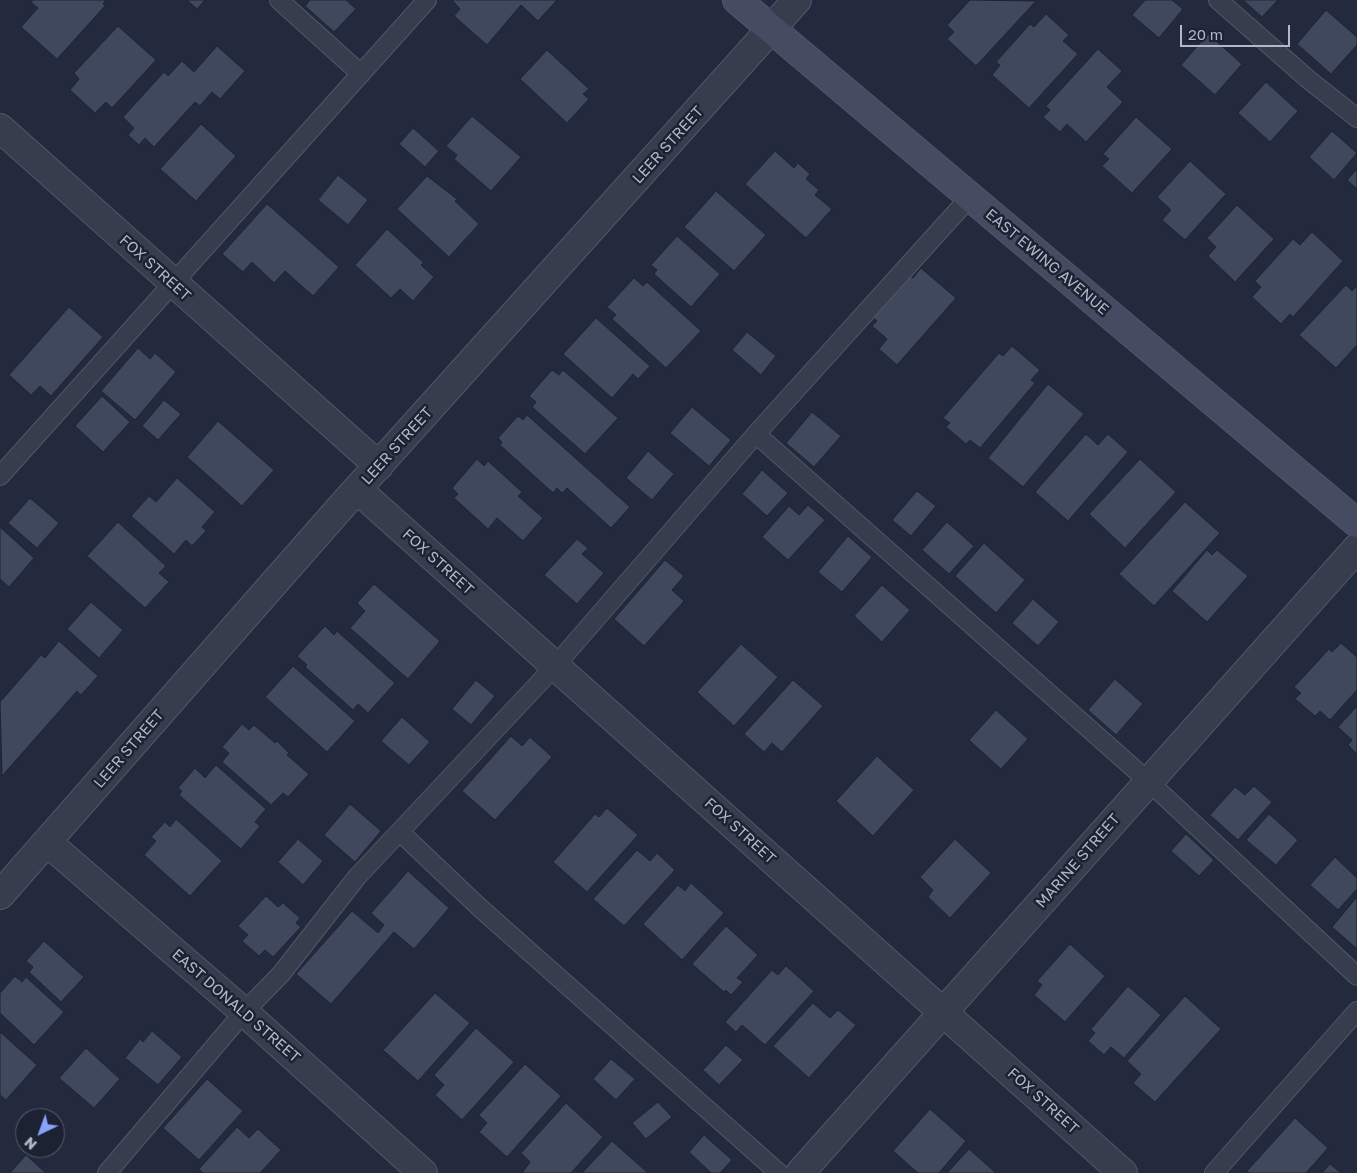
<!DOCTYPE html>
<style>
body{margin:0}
#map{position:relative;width:1357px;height:1173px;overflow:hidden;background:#232a3d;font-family:"Golos Text",sans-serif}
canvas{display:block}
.north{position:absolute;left:15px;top:1108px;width:50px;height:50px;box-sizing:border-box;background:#1c2232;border:1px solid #585e6e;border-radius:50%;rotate:222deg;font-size:14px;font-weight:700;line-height:20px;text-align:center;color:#b2b8c8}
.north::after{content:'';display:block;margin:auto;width:18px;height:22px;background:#86a3f9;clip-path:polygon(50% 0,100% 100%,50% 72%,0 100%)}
.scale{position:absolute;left:1180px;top:25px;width:110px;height:22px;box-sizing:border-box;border:2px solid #b2b8c8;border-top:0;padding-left:6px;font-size:15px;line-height:18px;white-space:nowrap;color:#b2b8c8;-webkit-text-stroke:4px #1c2232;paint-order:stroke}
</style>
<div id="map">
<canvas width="1357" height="1173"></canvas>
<div class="north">N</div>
<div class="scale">20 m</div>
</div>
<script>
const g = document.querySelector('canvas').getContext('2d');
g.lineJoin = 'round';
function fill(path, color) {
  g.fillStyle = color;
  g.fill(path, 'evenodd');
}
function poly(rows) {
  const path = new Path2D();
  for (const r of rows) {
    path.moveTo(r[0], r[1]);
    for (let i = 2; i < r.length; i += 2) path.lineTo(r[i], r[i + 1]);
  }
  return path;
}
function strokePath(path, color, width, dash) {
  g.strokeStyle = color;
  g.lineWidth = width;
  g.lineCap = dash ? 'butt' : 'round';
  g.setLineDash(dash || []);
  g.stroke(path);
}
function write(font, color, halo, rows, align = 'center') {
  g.font = font + ' "Golos Text",sans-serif';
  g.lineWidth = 5;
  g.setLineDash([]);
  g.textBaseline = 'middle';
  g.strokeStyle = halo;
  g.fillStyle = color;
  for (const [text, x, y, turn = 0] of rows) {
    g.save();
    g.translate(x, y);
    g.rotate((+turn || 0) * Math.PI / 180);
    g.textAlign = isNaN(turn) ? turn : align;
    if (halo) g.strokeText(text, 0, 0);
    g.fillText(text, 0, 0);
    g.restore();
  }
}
const building = poly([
 [33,0,106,0,103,4,105,6,57,59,21,27,38,8,31,2,33,0],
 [187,0,205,0,197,9,187,0],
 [310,0,346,0,356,9,334,32,305,6,310,0],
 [452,0,557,0,538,21,521,5,487,45,454,16,460,9,452,0],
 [970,0,1036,1,976,66,947,39,954,32,947,25,970,0],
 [1145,0,1172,0,1183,9,1159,38,1132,15,1145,0],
 [1243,0,1278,0,1262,17,1243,0],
 [1326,10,1357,37,1357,45,1331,74,1297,44,1326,10],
 [1046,14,1069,35,1063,41,1078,54,1029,108,992,75,1000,65,996,62,1030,24,1034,27,1046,14],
 [118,26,156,60,112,108,106,102,95,113,70,90,79,79,74,73,118,26],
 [1208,34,1242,64,1215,95,1181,65,1208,34],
 [217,46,245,71,220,99,212,92,200,106,195,102,154,147,145,138,139,145,128,135,134,128,123,117,164,72,168,76,182,61,194,72,217,46],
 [1098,49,1122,71,1107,87,1123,102,1086,142,1067,124,1060,132,1043,117,1050,110,1046,106,1098,49],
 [547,50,589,89,583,94,589,99,567,123,520,79,547,50],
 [1266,82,1298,111,1270,142,1238,113,1266,82],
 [472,116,521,157,491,191,454,159,457,155,446,146,472,116],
 [1136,117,1172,149,1132,193,1102,166,1109,159,1103,154,1136,117],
 [201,124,236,156,196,201,160,169,201,124],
 [413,128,439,151,425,167,399,144,413,128],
 [1332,131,1357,153,1334,180,1309,157,1332,131],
 [775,151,794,168,798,163,810,174,806,179,819,190,815,195,832,209,806,238,745,184,775,151],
 [1190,161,1226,194,1185,240,1162,220,1171,210,1157,197,1190,161],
 [1357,169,1357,189,1347,180,1357,169],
 [338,175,368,200,348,225,318,200,338,175],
 [427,176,457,199,455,201,479,224,449,257,397,209,427,176],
 [716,191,766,235,734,271,684,227,716,191],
 [267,204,339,267,313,296,285,271,274,283,252,262,243,272,222,254,267,204],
 [1237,205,1274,239,1235,282,1208,256,1216,247,1207,238,1237,205],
 [387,229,424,263,421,265,434,277,413,301,400,289,391,298,355,265,387,229],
 [1312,232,1343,261,1293,317,1290,314,1281,324,1252,297,1261,287,1255,281,1293,239,1300,245,1312,232],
 [677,236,720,274,691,307,654,274,657,270,651,265,677,236],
 [921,268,956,298,897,365,879,349,887,339,872,326,877,321,871,316,908,274,913,278,921,268],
 [634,278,643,286,647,282,701,331,666,368,612,319,616,315,607,307,634,278],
 [1346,285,1352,291,1357,286,1357,345,1336,368,1299,335,1346,285],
 [69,307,103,337,51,396,40,386,31,395,9,375,69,307],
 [596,318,650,366,638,379,633,374,612,398,563,354,596,318],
 [747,332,776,356,761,375,732,350,747,332],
 [1012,346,1040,370,1031,380,1035,383,980,448,970,440,966,444,946,427,950,423,943,418,999,353,1003,356,1012,346],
 [138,348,150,359,155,353,176,372,135,420,101,391,138,348],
 [552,370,559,375,563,370,618,418,585,454,532,407,536,402,529,396,552,370],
 [1048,384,1084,414,1023,487,988,458,1048,384],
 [102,396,130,422,103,452,75,426,102,396],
 [164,400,181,414,158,440,142,426,164,400],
 [692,407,731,440,709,466,670,433,692,407],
 [812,412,841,436,814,467,786,443,812,412],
 [527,415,630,507,611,528,567,488,562,493,557,488,553,493,500,445,502,442,498,438,518,416,523,420,527,415],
 [218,421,274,470,242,506,187,457,218,421],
 [1086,434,1098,445,1108,434,1128,452,1068,521,1035,492,1086,434],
 [648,451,674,474,652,500,626,478,648,451],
 [477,459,484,466,488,461,522,492,518,496,543,518,523,541,497,518,488,529,454,498,458,494,452,488,477,459],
 [1140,459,1176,492,1125,548,1089,514,1140,459],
 [762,470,788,493,767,516,742,494,762,470],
 [177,478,215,512,202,527,206,531,192,546,186,540,174,554,131,516,149,496,156,502,177,478],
 [917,491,936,506,911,536,892,520,917,491],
 [30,498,59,523,37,548,8,523,30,498],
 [1185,502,1220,533,1154,606,1119,574,1185,502],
 [808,505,825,520,788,560,762,537,789,506,799,515,808,505],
 [118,522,166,566,159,573,169,582,145,608,87,556,118,522],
 [947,522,974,546,949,574,922,550,947,522],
 [0,527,34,558,9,587,0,579,0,527],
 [848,536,872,557,842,592,818,572,848,536],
 [577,539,588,548,582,554,604,573,577,604,544,575,577,539],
 [984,543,1025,580,996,613,955,576,984,543],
 [1207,550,1212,555,1217,550,1248,576,1207,622,1172,591,1207,550],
 [665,560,684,576,672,590,684,601,644,646,614,619,665,560],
 [374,584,440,641,408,679,350,628,365,611,357,603,374,584],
 [882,585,910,610,882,642,854,616,882,585],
 [1033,599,1059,622,1038,646,1012,623,1033,599],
 [91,602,123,630,99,658,67,629,91,602],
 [325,626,334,635,337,631,395,683,368,713,358,704,353,710,305,667,307,665,297,656,325,626],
 [59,641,98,676,81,695,77,691,2,776,0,702,41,655,45,658,59,641],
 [1341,643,1357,657,1357,690,1330,720,1320,711,1315,716,1295,699,1301,693,1294,687,1329,649,1332,652,1341,643],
 [741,644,778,677,734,726,697,692,741,644],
 [293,666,355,721,327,752,265,697,293,666],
 [1115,679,1143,704,1116,735,1088,710,1115,679],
 [476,680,495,696,471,725,452,709,476,680],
 [793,680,823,706,782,752,772,743,764,752,744,734,793,680],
 [1357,706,1357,754,1348,745,1352,740,1338,727,1357,706],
 [996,710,1028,739,1001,769,969,740,996,710],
 [402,717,430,742,409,765,381,741,402,717],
 [242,724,249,730,254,725,275,743,277,741,289,753,287,755,309,774,288,797,283,793,271,805,222,762,229,753,222,747,242,724],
 [511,736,522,746,530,737,552,757,495,820,462,791,511,736],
 [877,756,914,790,873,836,836,801,877,756],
 [216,765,266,809,255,822,260,826,241,849,179,795,182,791,178,788,195,768,205,778,216,765],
 [1254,786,1272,802,1238,840,1210,815,1235,787,1245,795,1254,786],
 [350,804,381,831,355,862,324,835,350,804],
 [607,808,638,835,587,892,553,862,595,814,599,817,607,808],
 [1269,814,1298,840,1276,865,1246,840,1269,814],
 [176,819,222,861,190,896,144,855,156,841,151,837,165,822,170,827,176,819],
 [1186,834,1214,860,1199,876,1171,851,1186,834],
 [298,839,323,861,303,885,278,862,298,839],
 [955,839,991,873,950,918,928,897,933,890,920,877,955,839],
 [637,850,650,861,657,853,675,870,624,926,593,899,637,850],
 [1335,857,1357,878,1357,889,1338,910,1310,885,1335,857],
 [408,871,449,908,414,949,394,932,331,1004,296,974,352,911,378,933,384,925,371,913,408,871],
 [691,883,724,913,682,960,643,924,678,885,685,891,691,883],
 [266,896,278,907,283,903,300,918,296,923,301,927,273,957,265,950,259,956,242,941,248,935,238,926,266,896],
 [1356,898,1357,899,1357,949,1332,927,1356,898],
 [726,926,758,955,737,978,743,982,731,995,726,990,724,992,692,964,726,926],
 [44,941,84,977,61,1002,29,972,33,967,26,961,44,941],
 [1070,944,1105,976,1065,1022,1034,995,1042,985,1037,981,1070,944],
 [786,966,814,991,765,1045,742,1025,736,1032,725,1022,772,970,778,975,786,966],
 [15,976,22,982,26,977,64,1012,34,1045,0,1013,0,993,15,976],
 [1128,986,1161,1015,1124,1058,1111,1047,1104,1055,1088,1041,1095,1033,1091,1029,1128,986],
 [435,993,470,1023,418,1081,383,1050,435,993],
 [1185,996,1221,1029,1155,1102,1133,1083,1141,1074,1127,1061,1185,996],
 [813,1003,830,1018,838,1010,856,1025,809,1078,773,1046,813,1003],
 [476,1028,514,1062,462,1120,435,1095,444,1085,434,1075,476,1028],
 [152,1031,182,1057,158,1085,125,1058,140,1039,143,1042,152,1031],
 [0,1032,37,1065,6,1100,0,1095,0,1032],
 [726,1045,743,1060,719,1085,703,1070,726,1045],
 [86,1048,120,1079,94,1108,59,1078,86,1048],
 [611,1059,635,1079,616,1100,593,1079,611,1059],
 [525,1064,561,1096,507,1157,479,1132,487,1123,479,1115,525,1064],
 [207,1079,243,1111,199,1160,163,1128,207,1079],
 [658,1102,672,1117,646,1139,632,1123,658,1102],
 [566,1103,603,1137,571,1173,522,1173,530,1162,521,1153,566,1103],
 [930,1109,966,1141,939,1173,918,1173,893,1151,930,1109],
 [1295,1118,1328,1148,1306,1173,1249,1173,1247,1171,1295,1118],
 [237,1127,249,1138,258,1129,281,1150,260,1173,203,1173,199,1169,237,1127],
 [704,1135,732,1160,720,1173,711,1173,689,1152,704,1135],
 [612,1141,648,1173,582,1173,612,1141],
 [969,1149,996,1173,947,1173,969,1149],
 [26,1155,46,1173,10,1173,26,1155],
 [1330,1164,1341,1173,1322,1173,1330,1164]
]);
fill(building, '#3f485c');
strokePath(building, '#1e2434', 1);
const lane = poly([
 [279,0,361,74],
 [1218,0,1309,80,1357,118],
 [756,434,1148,781,1357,976],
 [0,476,427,0],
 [400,832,479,907,779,1173],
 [107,1173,244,1012,281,974,357,877,555,666,756,434,970,197],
 [1214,1173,1357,1011]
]);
const street = poly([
 [0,128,379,466],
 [358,490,1123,1173],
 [47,842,244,1012,423,1173],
 [0,895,340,508,797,0],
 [800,1173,1357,548]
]);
const secondary = poly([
 [737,0,1357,523]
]);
strokePath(lane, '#525868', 20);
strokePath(street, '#525868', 30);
strokePath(secondary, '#525868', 30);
strokePath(lane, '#373d4d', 18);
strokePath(street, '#373d4d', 28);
strokePath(secondary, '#454b60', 28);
write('15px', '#b2b8c8', '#1c2232', [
 ["LEER STREET",668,145,-48],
 ["EAST EWING AVENUE",1047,262,40],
 ["FOX STREET",155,268,42],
 ["LEER STREET",397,446,-48],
 ["FOX STREET",438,562,42],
 ["LEER STREET",129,749,-49],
 ["FOX STREET",740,831,42],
 ["MARINE STREET",1078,861,-49],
 ["EAST DONALD STREET",236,1006,41],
 ["FOX STREET",1043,1101,42]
]);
</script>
